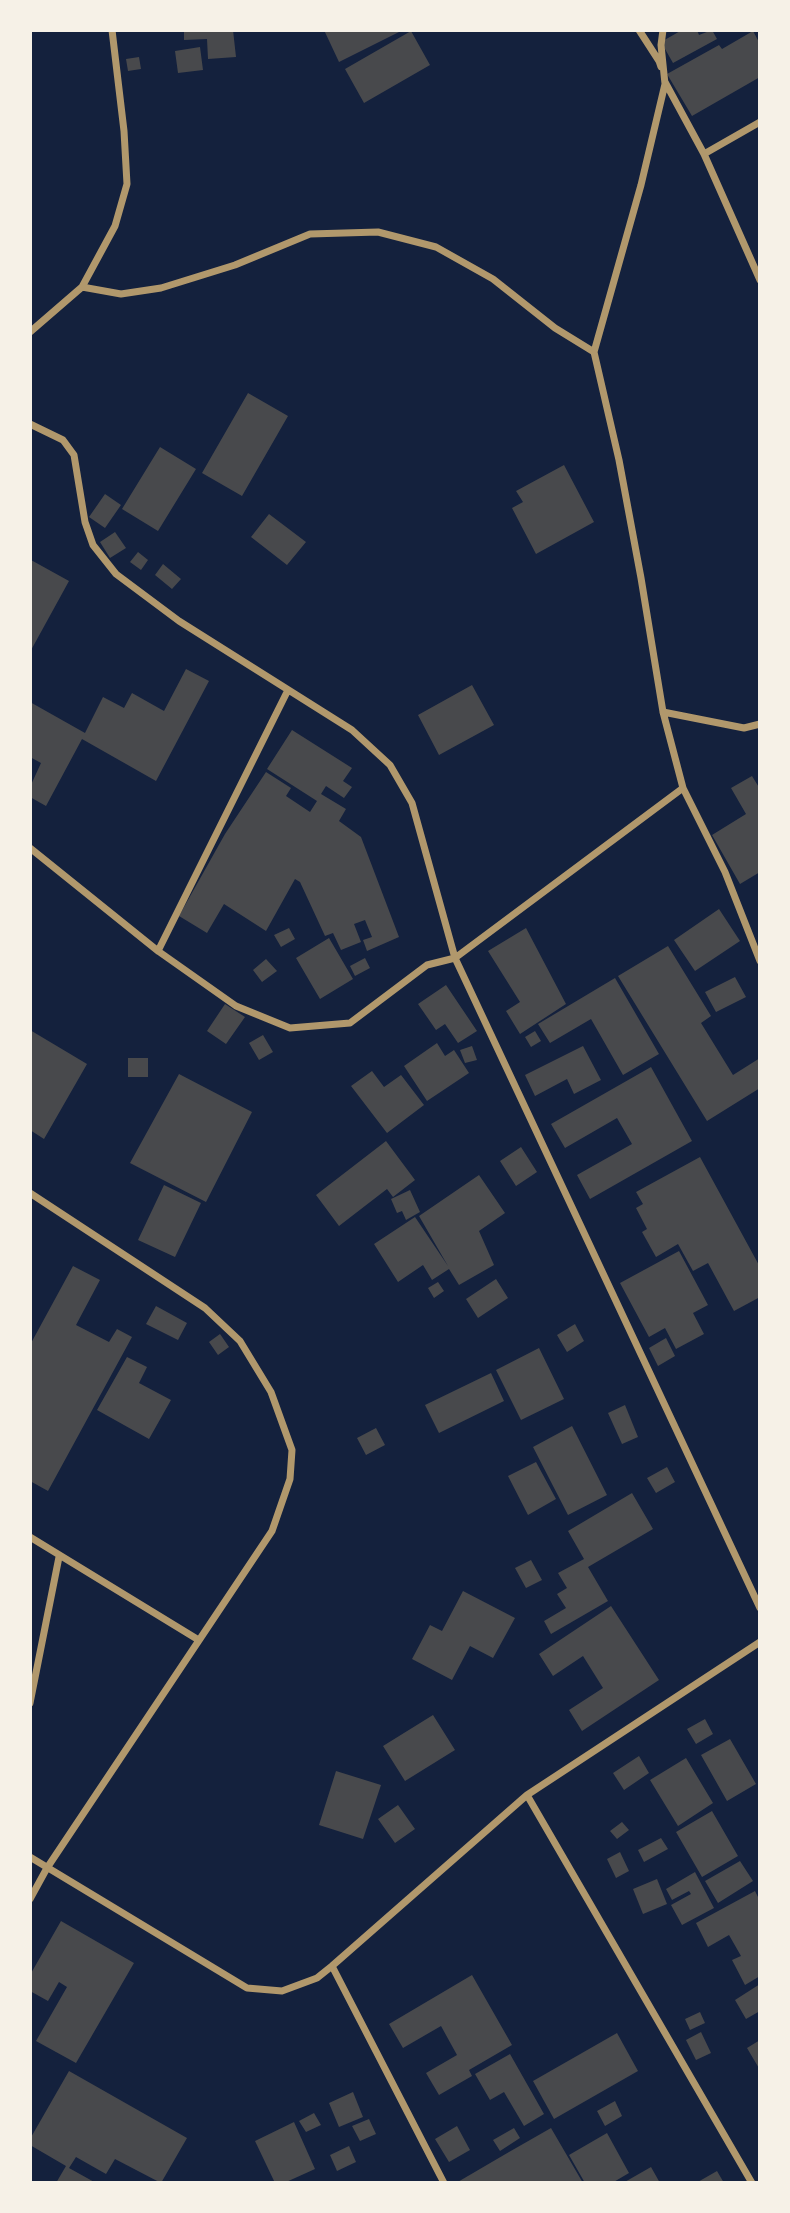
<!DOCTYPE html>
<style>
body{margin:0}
#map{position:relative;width:790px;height:2213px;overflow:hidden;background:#14213d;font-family:"Space Grotesk",sans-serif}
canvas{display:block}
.frame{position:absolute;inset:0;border:32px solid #f6f1e7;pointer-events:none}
</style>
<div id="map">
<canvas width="790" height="2213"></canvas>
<div class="frame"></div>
</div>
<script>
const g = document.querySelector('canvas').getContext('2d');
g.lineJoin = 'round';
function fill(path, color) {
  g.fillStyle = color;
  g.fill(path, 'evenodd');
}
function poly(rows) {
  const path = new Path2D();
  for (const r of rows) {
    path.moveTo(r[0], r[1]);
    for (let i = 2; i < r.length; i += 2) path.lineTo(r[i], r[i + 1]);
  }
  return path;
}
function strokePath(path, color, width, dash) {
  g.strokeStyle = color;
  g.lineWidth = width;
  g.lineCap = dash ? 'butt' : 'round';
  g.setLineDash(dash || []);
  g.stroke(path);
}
fill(poly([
 [184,30,233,30,236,57,208,59,207,39,184,40],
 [324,30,403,30,339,62],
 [682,30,697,30,699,35,712,30,717,39,673,63,661,42],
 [411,31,430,65,364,103,345,69],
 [753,31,760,44,760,77,692,116,667,74,719,45,722,49],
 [200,47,203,70,178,73,175,51],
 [139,57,141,69,128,71,126,59],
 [248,393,288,416,242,496,202,473],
 [160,447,196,469,158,531,122,509],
 [564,465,594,522,536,554,512,508,523,502,516,491],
 [105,494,121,505,105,528,89,517],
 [269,514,306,542,287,565,251,537],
 [115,532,126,548,110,558,100,542],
 [138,552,148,560,141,570,130,562],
 [31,560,69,581,30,652,30,562],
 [163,564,181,579,172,589,155,575],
 [186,669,209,681,156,781,82,739,46,806,30,797,30,787,41,763,30,757,30,702,85,733,103,697,124,708,132,693,164,711],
 [472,685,494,725,439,755,418,715],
 [292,730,352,768,343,781,352,787,344,798,326,786,321,794,346,809,339,821,361,837,399,937,367,951,363,940,372,937,365,920,354,924,361,942,341,950,333,933,325,936,300,882,295,879,266,931,224,904,207,933,179,916,225,834,266,772,291,788,286,796,310,812,317,801,267,769],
 [752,776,760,789,760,872,740,884,712,835,746,814,731,788],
 [719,909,740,941,695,971,674,940],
 [289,928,295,939,281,947,274,935],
 [526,928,566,1004,520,1034,506,1011,520,1002,488,951],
 [329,938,353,979,320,999,296,958],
 [668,946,711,1016,701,1023,733,1075,760,1058,760,1088,707,1121,618,976],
 [365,958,370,968,355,976,350,966],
 [266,959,277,971,262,982,253,970],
 [735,977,746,997,716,1012,705,992],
 [615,978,659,1054,623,1075,591,1019,550,1043,538,1024],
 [446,985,477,1031,458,1043,445,1024,436,1030,418,1004],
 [225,1004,245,1017,226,1044,207,1031],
 [30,1030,87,1064,44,1139,30,1130,30,1111,32,1107,30,1106],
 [535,1031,541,1041,531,1047,525,1037],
 [263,1035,273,1052,259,1060,249,1043],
 [437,1043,445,1056,454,1050,469,1073,427,1101,404,1066],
 [472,1046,477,1060,465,1063,460,1050],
 [583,1046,601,1080,574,1094,567,1079,535,1096,525,1075],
 [128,1058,148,1058,148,1077,128,1077],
 [651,1067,692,1141,590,1199,577,1175,632,1144,617,1118,565,1148,551,1124],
 [372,1071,384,1087,401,1075,424,1105,387,1133,351,1086],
 [179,1074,252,1112,206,1202,130,1163],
 [386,1141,415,1180,393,1197,387,1189,339,1226,316,1195],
 [521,1147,537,1172,516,1186,500,1161],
 [700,1157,760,1267,760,1297,734,1311,708,1263,693,1271,678,1244,656,1257,642,1232,647,1229,636,1208,643,1204,636,1192],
 [479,1175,505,1213,479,1231,494,1265,459,1285,449,1269,432,1280,423,1265,398,1282,374,1244,415,1217,448,1266,419,1216],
 [164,1185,201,1203,175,1257,138,1240],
 [410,1190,420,1212,406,1220,402,1211,397,1213,391,1199],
 [679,1251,708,1305,693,1313,704,1334,676,1349,665,1328,649,1337,620,1283],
 [73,1266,100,1280,76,1325,109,1342,117,1329,132,1337,48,1491,30,1481,30,1345],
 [496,1279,508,1298,478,1318,466,1299],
 [438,1282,444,1291,434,1298,428,1288],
 [156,1306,187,1323,178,1340,146,1324],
 [575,1324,584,1341,567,1352,557,1335],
 [220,1334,229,1347,218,1355,209,1342],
 [666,1338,675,1356,658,1366,649,1348],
 [539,1348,564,1399,521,1420,496,1370],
 [127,1357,147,1367,139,1383,171,1400,149,1439,97,1410],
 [491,1373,504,1401,439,1433,425,1405],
 [625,1405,638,1437,622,1444,608,1413],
 [572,1426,607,1495,568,1515,533,1447],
 [376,1428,385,1445,366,1455,357,1438],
 [536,1462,556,1499,528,1515,508,1476],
 [667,1467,675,1482,656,1493,647,1478],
 [632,1493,653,1529,588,1567,608,1601,551,1634,544,1621,566,1608,557,1594,567,1588,558,1573,584,1559,568,1531],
 [531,1560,542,1580,526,1588,515,1568],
 [463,1591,515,1618,493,1658,470,1646,452,1680,412,1659,430,1625,442,1631],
 [611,1606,659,1680,582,1731,569,1710,603,1688,583,1656,553,1676,539,1654],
 [433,1715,455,1750,405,1781,383,1746],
 [705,1719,713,1734,696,1744,687,1729],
 [730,1739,756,1784,727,1801,701,1755],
 [639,1756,649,1773,624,1790,613,1773],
 [686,1758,713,1803,678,1826,650,1780],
 [336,1771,381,1785,363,1839,319,1825],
 [398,1805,415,1829,395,1843,378,1819],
 [712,1811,738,1856,702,1877,676,1832],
 [622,1822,629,1830,617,1839,610,1831],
 [661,1838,668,1849,644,1862,638,1850],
 [620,1852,629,1871,616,1878,607,1859],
 [740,1861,753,1881,718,1903,705,1881],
 [695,1872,714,1908,682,1925,671,1905,691,1894,689,1891,672,1900,666,1889],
 [657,1879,667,1904,643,1914,633,1889],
 [755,1891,760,1901,760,1976,745,1985,732,1960,741,1956,729,1935,708,1947,696,1923],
 [61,1921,134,1963,76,2063,36,2041,67,1987,59,1982,48,2001,30,1991,30,1975],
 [472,1975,512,2045,469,2070,472,2076,439,2095,426,2073,457,2055,441,2026,403,2048,389,2024],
 [760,1984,760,2011,746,2019,735,2000],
 [700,2012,705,2023,690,2030,685,2019],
 [701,2032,711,2053,696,2060,686,2040],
 [617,2033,638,2071,554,2119,533,2081],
 [760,2040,760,2070,747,2048],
 [510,2054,544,2114,524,2126,504,2092,490,2100,475,2074],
 [69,2071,187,2138,161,2183,115,2159,106,2174,76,2157,69,2168,96,2183,56,2183,66,2166,30,2145,30,2139],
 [353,2092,363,2117,339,2127,329,2103],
 [615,2101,622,2116,605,2126,597,2111],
 [314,2113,321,2125,306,2132,299,2121],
 [369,2119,376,2134,360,2141,352,2126],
 [294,2122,315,2169,284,2183,275,2183,255,2141],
 [457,2126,470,2150,449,2162,435,2139],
 [514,2128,520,2138,500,2151,493,2140],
 [551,2128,583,2183,456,2183,509,2152],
 [607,2133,629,2173,612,2183,585,2183,569,2155],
 [349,2146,356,2162,337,2171,330,2155],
 [651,2167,660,2183,623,2183],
 [717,2171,724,2183,696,2183]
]), '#48494c');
strokePath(poly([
 [639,30,659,61,661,67],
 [663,30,661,45,665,84,641,185,594,352,619,460,641,578,663,712,683,788,725,872,760,961],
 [665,82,704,154,760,280],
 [704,154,760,122],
 [82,287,121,294,161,288,235,265,310,234,378,232,436,247,493,279,555,328,594,352],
 [30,332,82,287,115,226,127,184,124,131,112,30],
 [30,424,63,440,74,455,85,522,93,545,116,574,179,621,352,730,390,765,412,803,455,958,760,1608],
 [663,712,744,728,760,724],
 [30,848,158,951,236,1006,290,1028,350,1023,427,965,455,958,683,788],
 [158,951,288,690],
 [30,1193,205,1308,240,1341,271,1392,292,1450,290,1479,272,1531,47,1868,30,1899],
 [30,1537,197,1639],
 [30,1703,59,1557],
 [527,1795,752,2183],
 [30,1857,247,1988,282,1991,317,1978,332,1966,527,1795,760,1642],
 [332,1966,444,2183]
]), '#b1986c', 7);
</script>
